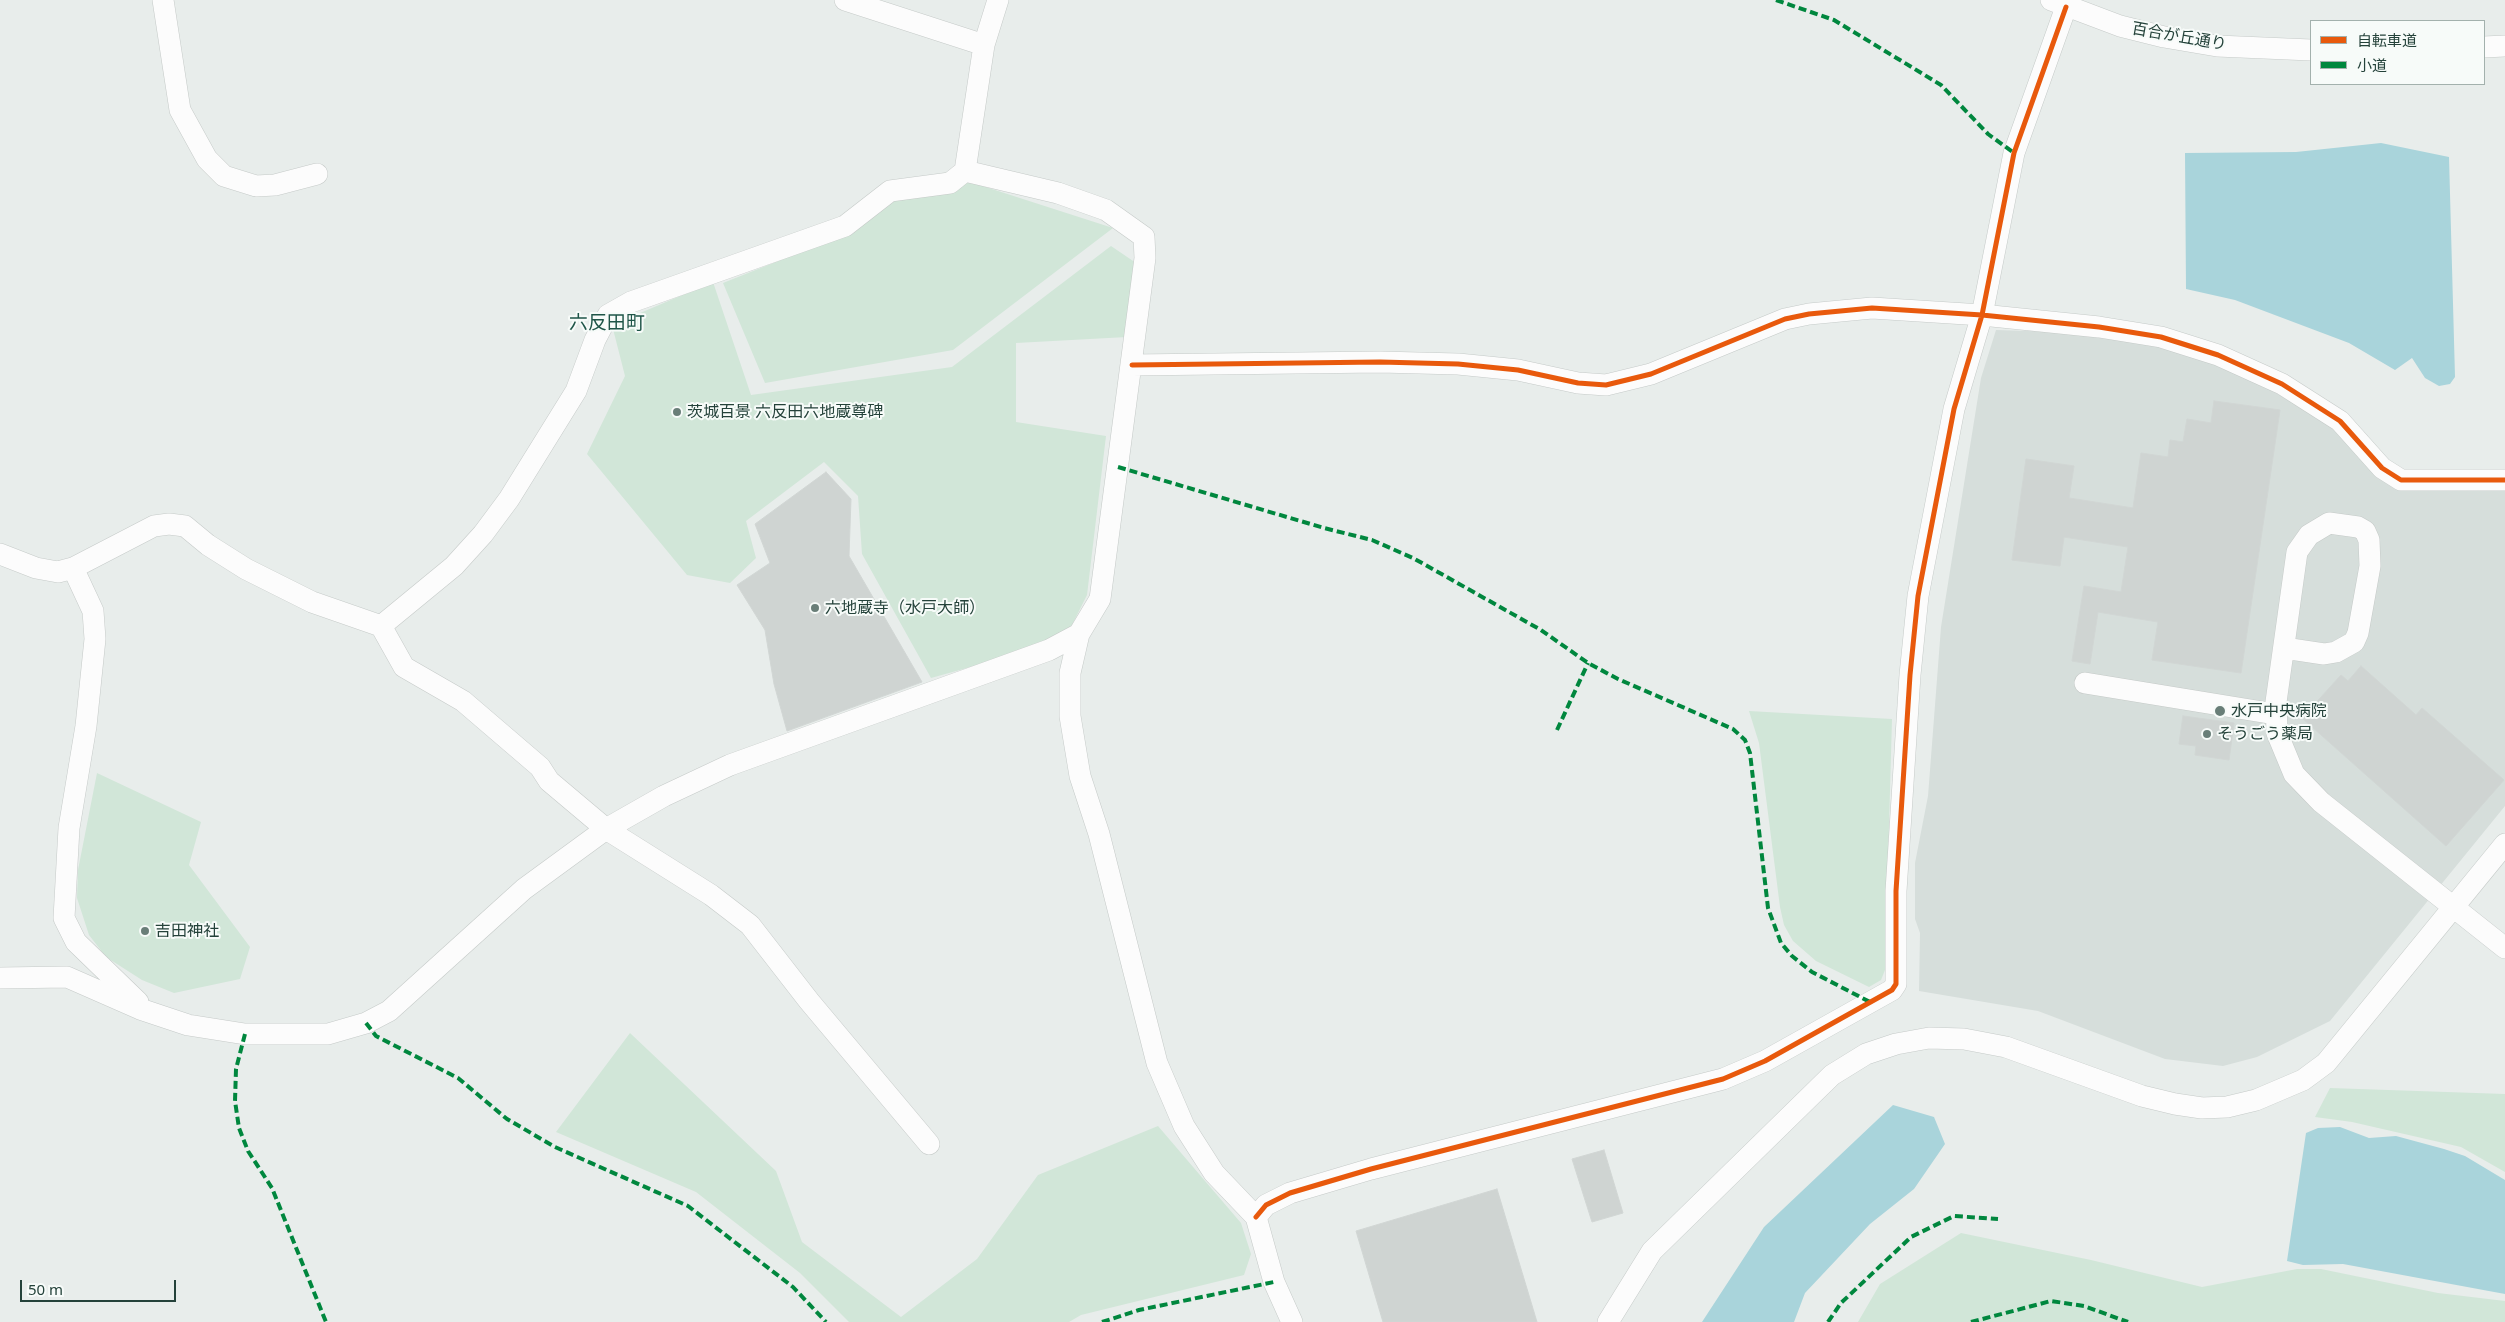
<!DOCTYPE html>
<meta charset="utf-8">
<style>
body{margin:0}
#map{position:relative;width:2505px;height:1322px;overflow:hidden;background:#e8edeb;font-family:"Noto Sans","Noto Sans JP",sans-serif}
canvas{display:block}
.legend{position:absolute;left:2310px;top:20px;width:175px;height:65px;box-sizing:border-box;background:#f7fbf9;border:1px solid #a3b1ad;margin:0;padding:6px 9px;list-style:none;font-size:15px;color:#24423a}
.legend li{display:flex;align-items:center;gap:10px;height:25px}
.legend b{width:25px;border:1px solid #a3b1ad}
.scale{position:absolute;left:20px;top:1280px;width:156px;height:22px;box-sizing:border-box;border:2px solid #24423a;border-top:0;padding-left:6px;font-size:15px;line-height:18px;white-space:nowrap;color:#24423a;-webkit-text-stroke:4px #f7fbf9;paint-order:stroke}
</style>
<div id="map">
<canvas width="2505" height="1322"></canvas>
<ul class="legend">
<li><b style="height:6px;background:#e8590c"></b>自転車道</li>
<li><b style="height:6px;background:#00873e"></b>小道</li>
</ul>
<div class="scale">50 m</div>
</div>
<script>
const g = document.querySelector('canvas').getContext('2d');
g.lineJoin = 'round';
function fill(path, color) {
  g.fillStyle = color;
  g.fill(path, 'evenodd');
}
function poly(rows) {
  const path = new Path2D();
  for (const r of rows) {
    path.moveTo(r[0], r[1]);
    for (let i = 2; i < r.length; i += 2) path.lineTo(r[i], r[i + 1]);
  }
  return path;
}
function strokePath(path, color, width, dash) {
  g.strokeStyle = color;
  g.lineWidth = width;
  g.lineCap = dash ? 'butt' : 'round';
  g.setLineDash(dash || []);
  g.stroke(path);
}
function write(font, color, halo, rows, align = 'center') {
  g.font = font + ' "Noto Sans","Noto Sans JP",sans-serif';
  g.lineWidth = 4;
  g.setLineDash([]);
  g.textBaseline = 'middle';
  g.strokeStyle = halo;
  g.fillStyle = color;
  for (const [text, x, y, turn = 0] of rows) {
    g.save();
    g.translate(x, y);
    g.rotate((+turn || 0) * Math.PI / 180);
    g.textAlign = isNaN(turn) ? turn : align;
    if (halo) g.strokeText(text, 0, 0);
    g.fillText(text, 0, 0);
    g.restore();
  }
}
fill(poly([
 [1996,330,2091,333,2178,348,2252,379,2341,431,2376,470,2505,490,2505,806,2330,1021,2257,1057,2223,1066,2165,1059,2038,1011,1919,991,1920,933,1915,919,1915,863,1928,796,1941,627,1981,378]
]), '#d6dedb');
fill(poly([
 [967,181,1113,228,953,350,765,383,723,283,851,232,890,201],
 [1111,246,1139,265,1127,337,1016,343,1016,422,1106,436,1087,595,1064,641,931,678,862,554,858,496,824,462,746,521,756,558,730,583,687,575,587,454,625,376,612,325,713,282,751,395,952,367],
 [1749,711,1892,719,1885,970,1881,980,1869,987,1816,961,1793,941,1784,925,1780,907,1759,743],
 [97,773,201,822,189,865,250,947,240,979,174,993,142,980,106,957,89,935,77,898,78,870],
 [630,1033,776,1171,802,1242,901,1317,977,1259,1038,1175,1158,1126,1241,1223,1251,1254,1244,1275,1081,1315,1069,1322,849,1322,800,1273,696,1192,556,1132],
 [2330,1088,2505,1094,2505,1172,2461,1147,2352,1122,2315,1117],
 [1961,1233,2091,1260,2202,1287,2297,1269,2321,1269,2438,1293,2505,1301,2505,1322,1858,1322,1880,1284]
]), '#d1e6d8');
fill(poly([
 [2381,143,2449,157,2455,377,2450,384,2439,386,2425,378,2412,358,2395,370,2349,343,2235,300,2186,289,2185,153,2296,152],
 [1893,1105,1934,1117,1945,1144,1914,1189,1870,1224,1805,1293,1794,1322,1702,1322,1764,1227],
 [2340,1127,2369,1138,2396,1136,2444,1149,2465,1156,2505,1180,2505,1294,2343,1264,2303,1265,2287,1261,2306,1133,2318,1128]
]), '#a9d4db');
const building = poly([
 [2214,401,2280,410,2241,673,2152,660,2158,622,2098,612,2090,664,2072,661,2084,586,2121,592,2128,547,2064,537,2060,566,2012,560,2026,459,2074,466,2069,498,2133,508,2141,453,2168,457,2170,440,2183,442,2187,419,2211,423,2214,401],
 [826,472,851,499,849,556,922,682,787,731,774,684,765,630,737,585,770,563,755,524,826,472],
 [2361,666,2416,715,2422,708,2504,780,2446,846,2302,718,2341,675,2348,681,2361,666],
 [2183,716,2234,723,2229,760,2195,755,2196,746,2179,744,2183,716],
 [1604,1150,1623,1213,1592,1222,1572,1159,1604,1150],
 [1497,1189,1537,1322,1383,1322,1356,1231,1497,1189]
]);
fill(building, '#cfd4d2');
strokePath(building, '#d1d6d4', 1);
const minor = poly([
 [163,0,180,110,207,159,224,176,256,186,275,185,317,174],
 [845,0,984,45],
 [2051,0,2120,26,2164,37,2217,46,2311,50],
 [2484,47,2505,46],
 [965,171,1058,193,1106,210,1144,237,1145,258,1100,599,1079,634,1070,673,1070,716,1080,776,1099,834,1157,1063,1184,1126,1214,1173,1256,1217,1274,1282,1292,1322],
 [1132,365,1380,362,1458,364,1518,370,1578,383,1606,385,1651,374,1785,319,1809,314,1872,308,1982,315,2099,327,2161,337,2218,355,2282,384,2340,421,2382,468,2401,480,2505,480],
 [0,554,36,568,58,572,73,568,154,526,169,524,185,526,208,545,246,569,312,602,381,626,404,667,463,701,540,767,549,781,606,829,711,895,750,925,809,1001,929,1144],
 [73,568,93,611,95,639,86,726,69,828,64,918,76,942,138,1002],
 [381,626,454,566,483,534,509,499,576,391,595,340,608,315,631,302,845,226,890,191,950,183,965,171,984,45,998,0],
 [2284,648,2324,654,2336,652,2354,642,2358,633,2370,566,2369,540,2365,531,2358,527,2329,523,2309,535,2297,552,2276,702,2277,733,2294,774,2321,802,2505,948],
 [2085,683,2275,714],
 [0,978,67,977,140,1009,188,1025,245,1034,328,1034,366,1023,389,1011,524,889,606,829,664,796,730,765,1049,650,1079,634],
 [1256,1217,1266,1205,1290,1193,1371,1169,1723,1079,1765,1061,1892,990,1896,984,1896,891,1910,675,1918,596,1954,409,1982,315,2014,153,2066,7],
 [1608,1322,1652,1251,1832,1075,1866,1054,1896,1044,1929,1038,1964,1039,2006,1047,2142,1096,2175,1104,2202,1108,2227,1107,2256,1100,2303,1080,2326,1063,2505,844]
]);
strokePath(minor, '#c5cac8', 22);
strokePath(minor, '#fcfcfc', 21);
strokePath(poly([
 [1776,0,1834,20,1941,85,1988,134,2014,153],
 [1118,467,1324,528,1372,540,1413,558,1541,630,1588,663,1618,679,1733,729,1745,740,1750,753,1768,908,1781,943,1792,956,1812,972,1870,1002],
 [1557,730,1588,663],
 [366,1023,376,1036,458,1078,507,1119,555,1147,688,1206,793,1287,826,1322],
 [245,1034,236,1069,235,1101,239,1128,248,1151,272,1188,326,1322],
 [1102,1322,1139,1310,1274,1282],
 [1828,1322,1841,1303,1911,1237,1954,1216,1998,1219],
 [1971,1322,2051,1301,2084,1306,2128,1322]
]), '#00873e', 4, [8, 4]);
strokePath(poly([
 [1132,365,1380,362,1458,364,1518,370,1578,383,1606,385,1651,374,1785,319,1809,314,1872,308,1982,315,2099,327,2161,337,2218,355,2282,384,2340,421,2382,468,2401,480,2505,480],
 [1256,1217,1266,1205,1290,1193,1371,1169,1723,1079,1765,1061,1892,990,1896,984,1896,891,1910,675,1918,596,1954,409,1982,315,2014,153,2066,7]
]), '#e8590c', 5);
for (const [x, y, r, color] of [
 [677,412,5,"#697e78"],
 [815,608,5,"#697e78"],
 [2220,711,6,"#697e78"],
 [2207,734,5,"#697e78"],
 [145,931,5,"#697e78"]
]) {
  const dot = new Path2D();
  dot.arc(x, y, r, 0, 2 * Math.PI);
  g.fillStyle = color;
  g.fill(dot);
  strokePath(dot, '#f7fbf9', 2);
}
write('16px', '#24423a', '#f7fbf9', [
 ["百合が丘通り",2179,37,10]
]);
write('16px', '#24423a', '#f7fbf9', [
 ["茨城百景 六反田六地蔵尊碑",687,412],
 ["六地蔵寺（水戸大師）",825,608],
 ["水戸中央病院",2231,711],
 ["そうごう薬局",2217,734],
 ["吉田神社",155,931]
], 'left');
write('19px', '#1f5548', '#f7fbf9', [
 ["六反田町",607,324]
]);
</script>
